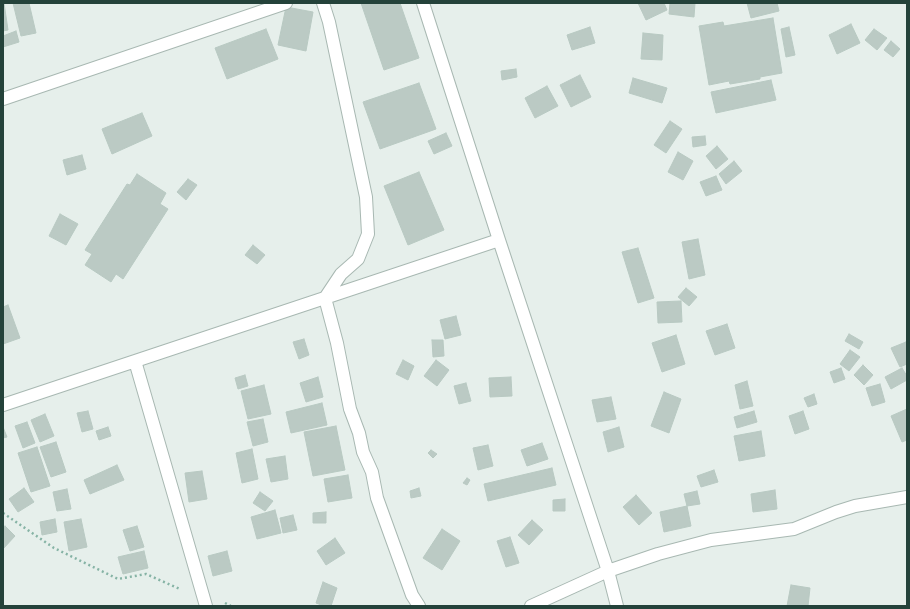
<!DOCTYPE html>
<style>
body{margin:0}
#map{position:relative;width:910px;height:609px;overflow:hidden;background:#e6efeb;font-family:Cabin,sans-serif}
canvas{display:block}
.frame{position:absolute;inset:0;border:4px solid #24423a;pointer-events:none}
</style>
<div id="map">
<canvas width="910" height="609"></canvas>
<div class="frame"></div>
</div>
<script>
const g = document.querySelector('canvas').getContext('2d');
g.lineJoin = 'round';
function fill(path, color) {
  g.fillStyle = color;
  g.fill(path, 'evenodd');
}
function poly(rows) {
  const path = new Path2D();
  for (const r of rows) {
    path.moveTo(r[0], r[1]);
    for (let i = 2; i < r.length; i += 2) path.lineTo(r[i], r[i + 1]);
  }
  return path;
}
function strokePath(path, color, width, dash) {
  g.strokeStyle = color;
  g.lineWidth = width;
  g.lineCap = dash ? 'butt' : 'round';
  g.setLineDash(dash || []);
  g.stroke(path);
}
const building = poly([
 [3,3,4,3,8,30,3,31,3,3],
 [13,3,29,3,36,33,21,36,13,3],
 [361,3,400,3,419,58,384,70,361,3],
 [638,3,664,3,667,10,646,20,638,3],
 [670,3,695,3,694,17,669,14,670,3],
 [747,3,777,3,779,11,751,18,747,3],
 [286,7,313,12,306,51,278,45,286,7],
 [773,18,782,73,760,77,760,79,730,84,729,81,709,85,699,26,723,22,724,26,773,18],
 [851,24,860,43,837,54,829,35,851,24],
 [590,27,595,43,572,50,567,35,590,27],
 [789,27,795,55,786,57,781,29,789,27],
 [266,29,278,59,227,79,215,48,266,29],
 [874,29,887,38,877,50,865,40,874,29],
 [16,31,19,42,3,47,3,36,16,31],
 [643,33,663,35,662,60,641,59,643,33],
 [891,41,900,49,893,57,884,50,891,41],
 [516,69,517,77,502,80,501,71,516,69],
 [580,75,591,97,571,107,560,85,580,75],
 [633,78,667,88,662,103,629,93,633,78],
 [771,80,776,100,716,113,711,92,771,80],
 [419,83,436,129,380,149,363,102,419,83],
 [547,86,558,106,535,118,525,98,547,86],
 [142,113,152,136,112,154,102,129,142,113],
 [670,121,682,129,666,153,654,145,670,121],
 [446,133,452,146,434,154,428,141,446,133],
 [705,136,706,145,693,147,692,137,705,136],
 [717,146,728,159,716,169,706,156,717,146],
 [678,152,693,161,683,180,668,172,678,152],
 [82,155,86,169,67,175,63,160,82,155],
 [734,161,742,171,726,184,719,174,734,161],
 [419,172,444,230,408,245,384,186,419,172],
 [137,174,166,193,160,204,168,209,123,279,116,274,111,282,85,265,92,254,85,250,127,184,130,185,137,174],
 [716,176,722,190,706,196,700,182,716,176],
 [188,179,197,185,186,200,177,192,188,179],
 [60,214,78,224,66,245,49,236,60,214],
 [698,239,705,275,689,279,682,242,698,239],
 [253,245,265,255,257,264,245,255,253,245],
 [638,248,654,298,638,303,622,252,638,248],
 [686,288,697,297,689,306,678,297,686,288],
 [681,301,682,322,658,323,657,302,681,301],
 [8,305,20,338,3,344,3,307,8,305],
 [456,316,461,335,445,339,440,320,456,316],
 [727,324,735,348,715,355,706,331,727,324],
 [849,334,863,342,859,349,845,341,849,334],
 [676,335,685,364,662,372,652,343,676,335],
 [304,339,309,355,299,359,293,342,304,339],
 [432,340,443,340,444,356,433,357,432,340],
 [906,342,907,344,907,364,900,367,891,348,906,342],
 [850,350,860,357,849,371,840,364,850,350],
 [403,360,414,366,408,380,396,374,403,360],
 [436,360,449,370,437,386,424,376,436,360],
 [863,365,873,375,864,385,854,375,863,365],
 [841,368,845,379,834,383,830,372,841,368],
 [902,368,907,376,907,380,891,389,885,377,902,368],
 [245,375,248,386,238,389,235,378,245,375],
 [318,377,323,397,306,402,300,383,318,377],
 [511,377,512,396,490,397,489,378,511,377],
 [747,381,753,406,740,409,735,385,747,381],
 [466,383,471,401,459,404,454,386,466,383],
 [880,384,885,402,872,406,866,388,880,384],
 [264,385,271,414,248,419,241,391,264,385],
 [664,392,681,399,669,433,651,426,664,392],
 [814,394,817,404,808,407,804,398,814,394],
 [611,397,616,419,597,422,592,400,611,397],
 [322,403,327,425,291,433,286,412,322,403],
 [907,409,907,440,902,442,891,416,907,409],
 [88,411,93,429,82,432,77,413,88,411],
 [754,411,757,422,737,428,734,417,754,411],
 [803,411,809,429,795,434,789,416,803,411],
 [45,414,54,436,40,442,31,420,45,414],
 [263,419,268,442,253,446,247,422,263,419],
 [27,422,35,443,23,448,15,426,27,422],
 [336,426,345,470,313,476,304,432,336,426],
 [3,427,7,437,3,438,3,427],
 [108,427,111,436,99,440,96,431,108,427],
 [619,427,624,447,608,452,603,432,619,427],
 [761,431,765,456,739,461,734,436,761,431],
 [56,442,66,472,51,477,40,447,56,442],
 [542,443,548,459,527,466,521,450,542,443],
 [488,445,493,466,478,470,473,448,488,445],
 [37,447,50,486,31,492,18,453,37,447],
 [252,449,258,479,242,483,236,453,252,449],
 [431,450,437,454,433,458,428,453,431,450],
 [285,456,288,479,271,482,266,459,285,456],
 [117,465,124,480,90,494,84,480,117,465],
 [552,468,556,485,488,501,484,484,552,468],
 [714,470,718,482,701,487,697,476,714,470],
 [202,471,207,499,189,502,185,473,202,471],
 [348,475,352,498,328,502,324,479,348,475],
 [467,478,470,480,467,485,463,483,467,478],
 [24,488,34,502,18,512,9,499,24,488],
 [419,488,421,496,411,498,410,491,419,488],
 [67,489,71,509,57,511,53,492,67,489],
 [775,490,777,509,753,512,751,494,775,490],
 [697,491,700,504,687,506,684,494,697,491],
 [260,492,273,501,265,511,253,503,260,492],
 [636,495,652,513,639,525,623,507,636,495],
 [565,499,565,511,553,511,553,500,565,499],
 [687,506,691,526,664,532,660,512,687,506],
 [275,510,281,533,257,539,251,517,275,510],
 [326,512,326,523,313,523,313,513,326,512],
 [293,515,297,530,283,533,280,518,293,515],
 [55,519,57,532,42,535,40,522,55,519],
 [81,519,87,547,69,551,64,522,81,519],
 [532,520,543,530,529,545,518,535,532,520],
 [5,526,15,536,3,549,3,529,5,526],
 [137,526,144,547,130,551,123,530,137,526],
 [442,529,460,541,442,570,423,558,442,529],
 [510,537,519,563,506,567,497,541,510,537],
 [335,538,345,553,326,565,317,551,335,538],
 [144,551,148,568,123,574,118,557,144,551],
 [227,551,232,571,213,576,208,556,227,551],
 [323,582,337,588,331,606,324,606,316,603,323,582],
 [791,585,810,588,808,606,787,606,791,585]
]);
fill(building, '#bbcac4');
strokePath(building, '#b8c9c2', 1);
const minor = poly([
 [323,3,329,22,366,197,368,234,358,259,341,274,325,298,337,343,350,409,359,433,363,452,372,472,377,498,412,595,419,606],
 [423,3,499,240,608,571,617,606],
 [3,99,286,3],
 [135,361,206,606],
 [3,405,499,240],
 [531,606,608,571,658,554,711,540,794,529,836,512,855,506,907,497]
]);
strokePath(minor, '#a8b8b2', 14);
strokePath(poly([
 [3,513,54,548,118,579,146,574,180,589],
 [225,603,231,606]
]), '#86b3a5', 2.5, [2, 3]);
strokePath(minor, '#fff', 12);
</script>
